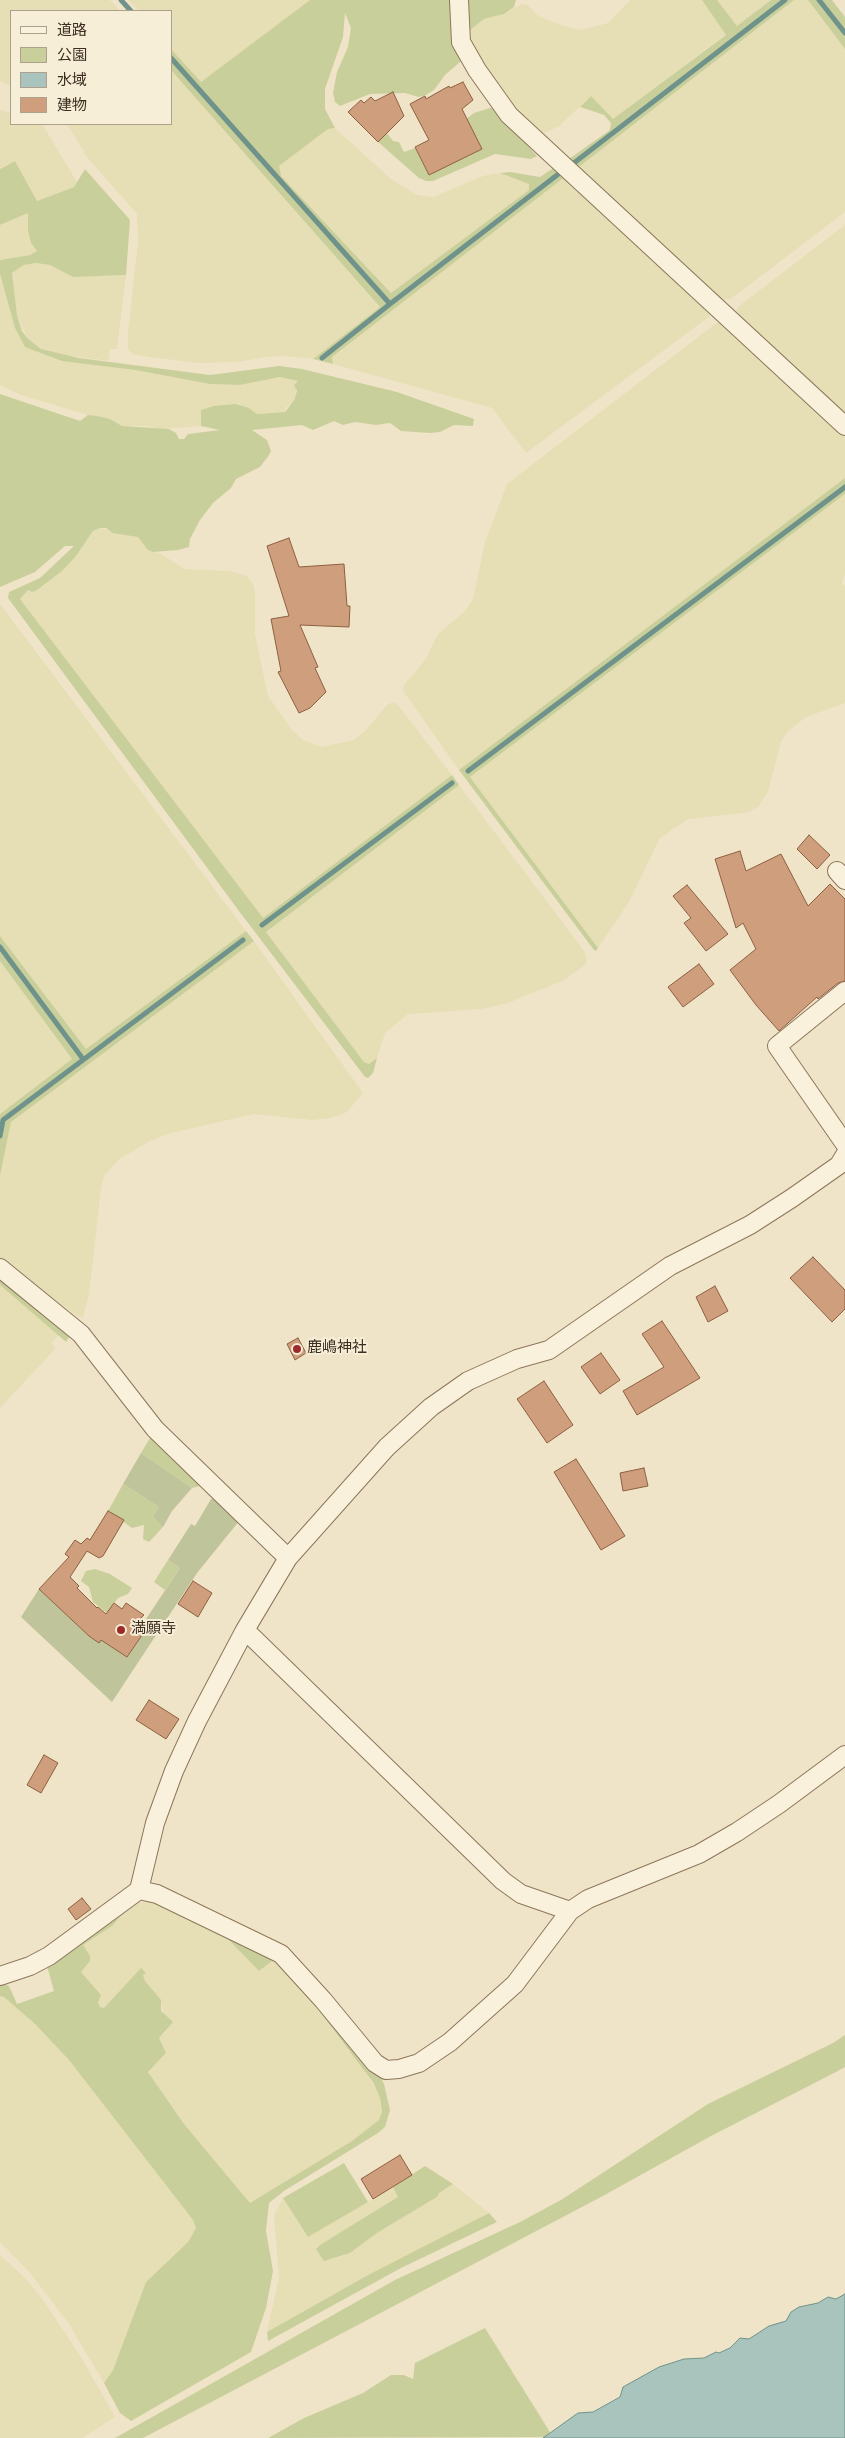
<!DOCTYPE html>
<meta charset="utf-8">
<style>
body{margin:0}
#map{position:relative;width:845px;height:2438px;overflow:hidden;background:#f0e4c8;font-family:Spectral,"Noto Sans JP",serif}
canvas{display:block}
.legend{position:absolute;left:10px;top:10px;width:162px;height:115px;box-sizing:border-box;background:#f7eed8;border:1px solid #ada18e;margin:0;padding:6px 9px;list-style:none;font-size:15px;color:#3d2e20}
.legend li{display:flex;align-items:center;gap:10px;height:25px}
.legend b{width:25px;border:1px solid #ada18e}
</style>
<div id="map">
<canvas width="845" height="2438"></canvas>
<ul class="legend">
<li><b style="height:6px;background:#faf1dc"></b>道路</li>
<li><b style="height:14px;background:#c9cf9b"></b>公園</li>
<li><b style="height:14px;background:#a9c4bc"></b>水域</li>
<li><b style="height:14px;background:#cf9f7d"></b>建物</li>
</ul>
</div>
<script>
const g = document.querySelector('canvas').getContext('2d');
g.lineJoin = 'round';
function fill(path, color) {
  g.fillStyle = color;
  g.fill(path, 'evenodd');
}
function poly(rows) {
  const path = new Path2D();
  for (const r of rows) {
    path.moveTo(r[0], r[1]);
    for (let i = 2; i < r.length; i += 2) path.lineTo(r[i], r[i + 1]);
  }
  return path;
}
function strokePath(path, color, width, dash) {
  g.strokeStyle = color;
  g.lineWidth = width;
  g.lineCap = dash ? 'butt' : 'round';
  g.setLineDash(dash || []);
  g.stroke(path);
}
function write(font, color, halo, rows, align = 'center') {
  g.font = font + ' Spectral,"Noto Sans JP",serif';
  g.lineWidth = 4;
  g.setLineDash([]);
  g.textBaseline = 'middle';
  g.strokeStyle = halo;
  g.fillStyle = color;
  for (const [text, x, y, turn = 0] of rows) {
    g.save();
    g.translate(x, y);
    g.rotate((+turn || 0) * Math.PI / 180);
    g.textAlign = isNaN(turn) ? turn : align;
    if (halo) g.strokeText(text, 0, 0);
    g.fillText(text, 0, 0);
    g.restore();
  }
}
fill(poly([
 [0,0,110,0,120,11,11,11,11,86,0,81],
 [128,0,310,0,201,83,171,49,171,11,139,11],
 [630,0,702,0,726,34,612,120,591,96,559,126,549,131,542,133,530,126,482,68,466,33,484,19,504,14,521,4,528,5,537,15,560,25,581,30,608,23],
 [717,0,771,0,737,26],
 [794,0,808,0,845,49,845,212,732,298,720,301,575,170],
 [171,70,380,307,313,359,286,356,265,357,239,362,200,363,149,357,132,354,128,349,128,331,138,244,137,214,87,157,67,124,171,124],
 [0,110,11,113,11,124,42,124,77,182,74,187,37,201,15,161,0,168],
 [335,128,392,180,417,195,433,197,483,176,500,173,530,184,529,190,391,293,281,176,278,169,279,166,328,129],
 [566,176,710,313,710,316,526,453,492,408,333,364,332,357],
 [28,213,28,231,31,243,37,251,30,255,0,260,0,225],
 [845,225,845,420,735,313,739,306],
 [35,263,50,265,73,277,126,275,117,349,110,349,109,361,59,354,41,349,27,338,17,315,12,273,24,265],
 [0,274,15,328,25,347,86,364,135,370,210,384,240,385,280,377,298,381,294,400,285,409,285,412,257,414,249,408,201,410,201,426,162,429,146,426,122,426,110,419,88,415,21,395,0,385],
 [722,321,845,433,845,478,459,770,403,691,404,685,426,659,438,634,465,611,473,599,485,542,507,484,715,324],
 [845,494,845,574,842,583,845,586,845,703,806,717,788,731,781,742,768,792,758,807,748,812,735,814,688,819,660,838,629,902,598,948,470,777],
 [100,528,138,537,153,552,160,553,184,569,230,571,247,576,253,584,255,592,255,634,268,696,292,730,303,740,321,747,354,740,367,729,387,705,393,702,397,704,452,775,263,919,20,599,28,590,32,592,37,590,62,571,76,556,93,531],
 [0,604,246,931,86,1049,0,936],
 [459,785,584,951,587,960,585,965,564,980,508,1003,482,1009,408,1014,385,1033,377,1058,369,1064,364,1062,266,932],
 [254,941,363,1093,347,1112,331,1118,312,1120,254,1114,167,1134,148,1142,118,1160,104,1176,101,1188,89,1295,83,1317,79,1317,0,1260,0,1176,11,1122],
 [0,961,72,1059,0,1114],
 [0,1285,58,1335,52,1344,56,1348,0,1408],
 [159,1901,224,1935,259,1971,276,1958,311,1993,309,1998,335,2034,368,2074,380,2098,382,2112,379,2120,372,2127,330,2156,250,2203,184,2124,148,2072,166,2053,159,2041,159,2038,165,2032,162,2005,145,1981,143,1975,146,1973,141,1969,104,2008,100,2007,98,2003,101,1995,81,1972,87,1950,82,1945,112,1926,134,1903],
 [0,1996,4,1997,35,2024,69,2060,193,2220,196,2228,188,2242,146,2282,113,2370,104,2383,69,2324,30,2273,0,2242],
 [453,2184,489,2213,368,2275,267,2332,279,2278,274,2215,283,2198,308,2237,393,2187,399,2197,358,2223,327,2259,332,2259,350,2253,377,2233,437,2197,439,2193],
 [0,2255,27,2280,43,2300,81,2357,115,2417,82,2438,0,2438]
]), '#e6deb5');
fill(poly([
 [310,0,516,0,514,7,504,14,484,19,466,33,461,49,460,62,445,75,434,90,426,95,419,97,405,93,370,94,340,106,335,102,333,93,337,72,348,47,351,28,345,13,343,37,325,89,325,109,335,128,328,129,279,166,281,176,391,293,529,190,529,184,500,173,510,172,540,177,555,167,566,176,332,357,333,364,313,359,380,307,171,70,171,49,201,82],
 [702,0,717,0,737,26,771,0,794,0,575,170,566,161,610,130,611,123,604,115,580,107,591,96,613,119,726,35],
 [808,0,832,0,845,17,845,49],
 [493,107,537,156,531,159,495,154,433,181,426,181,419,178,378,142,387,133,393,141,399,142,404,152,415,148,429,175,482,149,465,120,474,113],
 [15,161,37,201,74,187,85,169,130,220,126,275,73,277,50,265,36,263,24,265,12,273,17,315,22,331,27,338,41,349,79,358,210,375,279,366,302,369,397,392,474,419,473,426,454,425,440,432,430,433,401,431,390,423,376,425,355,422,343,425,334,421,313,430,302,425,252,430,267,440,271,451,269,455,260,467,236,479,231,488,213,503,200,520,190,539,189,547,178,550,153,552,148,550,138,537,113,533,106,528,100,528,93,531,76,556,62,571,37,590,32,592,28,590,20,599,263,918,452,775,459,785,266,932,364,1062,369,1064,377,1058,373,1073,368,1078,365,1077,239,911,8,598,9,592,40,578,74,546,65,546,35,572,0,587,0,394,80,421,88,415,97,416,110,419,122,426,169,429,176,433,179,439,184,439,188,434,220,430,201,426,201,410,214,406,235,404,249,408,257,414,285,412,294,400,297,391,294,385,298,381,280,377,240,385,210,384,135,370,62,361,25,347,15,328,0,274,0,260,30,255,37,251,31,243,28,231,28,213,0,225,0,169],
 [845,478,845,494,470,777,598,948,596,951,594,950,459,770],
 [246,931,254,941,11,1122,0,1176,0,1114,72,1059,0,961,0,936,86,1049],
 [0,1275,68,1332,69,1337,66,1342,0,1285],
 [153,1433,201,1484,200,1486,192,1488,141,1453],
 [123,1484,159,1507,153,1517,163,1527,149,1542,143,1539,144,1525,132,1528,108,1511],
 [168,1560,180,1568,165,1590,154,1582],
 [95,1569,110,1574,132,1588,128,1594,118,1598,107,1613,93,1602,89,1587,81,1581,86,1571],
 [130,1906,112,1926,83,1945,90,1956,90,1961,81,1972,101,1995,98,2003,100,2007,104,2008,141,1968,146,1973,143,1975,145,1981,161,2000,161,2011,173,2022,159,2038,166,2053,148,2072,184,2124,250,2203,352,2141,379,2120,382,2112,380,2098,373,2082,309,1998,311,1993,379,2074,384,2084,390,2110,385,2127,378,2133,284,2191,269,2203,266,2231,273,2271,266,2308,251,2352,131,2421,120,2413,104,2383,113,2370,146,2282,188,2242,196,2228,193,2220,69,2060,35,2024,4,1997,0,1996,0,1982,9,1986,17,2004,54,1991,47,1966],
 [224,1935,276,1958,259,1971],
 [845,2035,845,2067,836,2072,711,2136,601,2197,143,2438,115,2438,395,2280,520,2222,561,2200,708,2104,833,2043],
 [344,2163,368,2202,308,2237,283,2198],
 [425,2166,453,2184,439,2193,437,2197,377,2233,350,2253,324,2261,316,2249,320,2245,398,2197,393,2187],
 [489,2213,497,2222,401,2268,268,2341,267,2332,368,2275],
 [485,2328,550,2432,547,2437,268,2438,304,2418,363,2393,391,2375,404,2375,413,2379,415,2363]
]), '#c9cf9b');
fill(poly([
 [141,1453,192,1488,172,1511,163,1527,153,1517,159,1507,123,1484],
 [216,1497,240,1520,197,1573,112,1702,21,1617,39,1589,89,1636,99,1643,101,1640,127,1657,149,1626,144,1622,180,1568,168,1560,191,1524,195,1526,211,1499]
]), '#bfc49a');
const water = poly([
 [845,2294,845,2438,543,2438,578,2413,593,2412,620,2397,623,2387,659,2367,684,2359,704,2358,716,2352,719,2353,730,2348,740,2338,749,2339,769,2326,786,2321,791,2312,799,2307,818,2303,828,2297,836,2299,845,2294]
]);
fill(water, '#a9c4bc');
strokePath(water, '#6f938a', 1);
strokePath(poly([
 [121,0,131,11],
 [819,0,845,33],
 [171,58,390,304,561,172],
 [570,166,785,0],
 [322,358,390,304],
 [468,771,845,487],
 [262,925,452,783],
 [0,947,83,1059],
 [0,1136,3,1120,243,940]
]), '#6f938a', 5);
const building = poly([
 [463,82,473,100,462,109,482,149,429,175,415,147,429,140,410,104,425,96,426,99,449,86,450,88,463,82],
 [393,92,404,116,378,142,348,112,361,100,364,103,371,97,375,101,393,92],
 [289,538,299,567,344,564,347,606,350,606,349,627,300,625,318,667,315,668,326,692,310,708,299,713,278,672,281,671,271,619,289,616,267,546,289,538],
 [809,835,830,855,817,869,797,849,809,835],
 [740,851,746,871,781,854,808,906,830,884,845,899,845,981,838,983,818,999,817,997,779,1031,756,1005,730,970,756,949,743,923,736,928,715,859,740,851],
 [687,885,728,934,706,951,684,923,691,918,673,896,687,885],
 [699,964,714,984,683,1007,668,987,699,964],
 [813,1257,845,1290,845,1309,832,1322,790,1278,813,1257],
 [715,1286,728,1311,708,1322,696,1297,715,1286],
 [662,1321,700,1378,637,1415,623,1391,664,1367,642,1334,662,1321],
 [298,1338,306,1353,295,1360,287,1344,298,1338],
 [601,1353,620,1380,600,1394,581,1367,601,1353],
 [544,1381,573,1425,547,1443,517,1399,544,1381],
 [576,1459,625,1536,601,1550,554,1472,576,1459],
 [644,1468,648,1486,623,1491,620,1473,644,1468],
 [108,1511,124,1520,103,1556,99,1558,87,1551,70,1577,79,1586,77,1588,97,1608,98,1607,106,1614,114,1603,122,1609,126,1603,144,1615,140,1619,149,1625,127,1657,101,1640,99,1643,89,1636,39,1589,69,1557,65,1554,75,1540,81,1544,87,1538,90,1540,108,1511],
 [193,1581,212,1593,198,1617,178,1604,193,1581],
 [149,1700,179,1719,166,1739,136,1720,149,1700],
 [44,1755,58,1763,41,1793,27,1785,44,1755],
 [82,1898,91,1909,76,1920,68,1909,82,1898],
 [400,2155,412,2175,373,2199,361,2179,400,2155]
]);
fill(building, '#cf9f7d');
strokePath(building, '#8d5f41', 1);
const street = poly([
 [459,0,461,42,477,70,509,115,845,426],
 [837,871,845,880],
 [845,991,777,1046,845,1144],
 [0,1268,81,1334,155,1429,288,1558],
 [245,1630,503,1881,521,1894,570,1911],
 [139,1890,157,1894,281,1954,323,2000,375,2063,386,2070,399,2069,419,2063,450,2042,515,1984,570,1911,588,1899,699,1854,737,1832,779,1804,845,1755],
 [0,1976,30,1966,49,1956,139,1890,155,1823,174,1771,197,1721,245,1630,288,1558,387,1447,431,1407,468,1381,517,1359,549,1350,670,1266,750,1225,792,1198,839,1165,845,1155]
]);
strokePath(street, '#8d765c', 20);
strokePath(street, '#faf1dc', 18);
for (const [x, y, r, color] of [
 [297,1349,5,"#9e2a2b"],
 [121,1630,5,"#9e2a2b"]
]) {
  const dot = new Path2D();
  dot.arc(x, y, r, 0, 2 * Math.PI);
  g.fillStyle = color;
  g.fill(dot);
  strokePath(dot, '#f7eed8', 2);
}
write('15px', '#3d2e20', '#f7eed8', [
 ["鹿嶋神社",307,1349],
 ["満願寺",131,1630]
], 'left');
</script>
